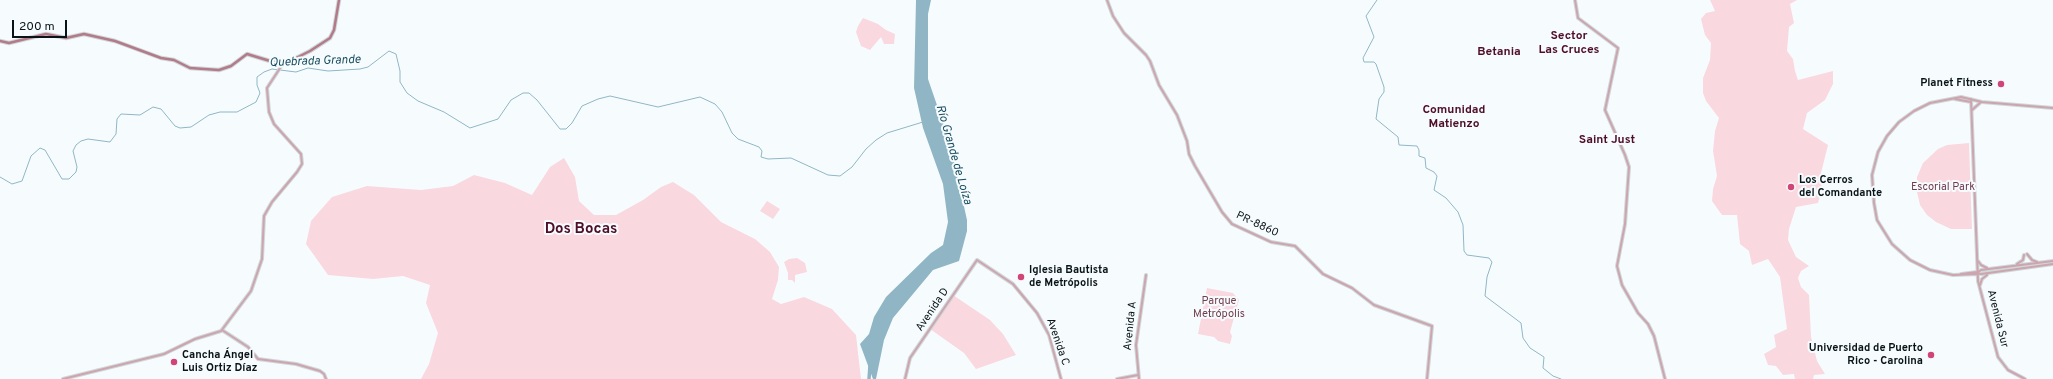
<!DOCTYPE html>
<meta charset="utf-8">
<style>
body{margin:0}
#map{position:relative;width:2053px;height:379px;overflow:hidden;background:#f6fcfe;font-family:Overpass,sans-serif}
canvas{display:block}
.scale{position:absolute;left:12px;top:20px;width:55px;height:18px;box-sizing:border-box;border:2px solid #0a1418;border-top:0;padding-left:5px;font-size:12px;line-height:14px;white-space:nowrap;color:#0a1418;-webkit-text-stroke:3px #f6fcfe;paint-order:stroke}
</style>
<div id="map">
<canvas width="2053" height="379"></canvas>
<div class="scale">200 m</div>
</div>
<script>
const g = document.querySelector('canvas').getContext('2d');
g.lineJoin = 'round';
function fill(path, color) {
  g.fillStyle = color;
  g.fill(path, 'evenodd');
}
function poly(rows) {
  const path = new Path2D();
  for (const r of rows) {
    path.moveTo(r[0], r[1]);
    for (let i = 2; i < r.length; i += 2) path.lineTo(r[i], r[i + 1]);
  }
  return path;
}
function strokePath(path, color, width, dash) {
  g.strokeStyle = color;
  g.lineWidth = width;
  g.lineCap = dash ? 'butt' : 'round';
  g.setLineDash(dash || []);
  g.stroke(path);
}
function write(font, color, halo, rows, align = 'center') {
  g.font = font + ' Overpass,sans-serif';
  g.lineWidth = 4;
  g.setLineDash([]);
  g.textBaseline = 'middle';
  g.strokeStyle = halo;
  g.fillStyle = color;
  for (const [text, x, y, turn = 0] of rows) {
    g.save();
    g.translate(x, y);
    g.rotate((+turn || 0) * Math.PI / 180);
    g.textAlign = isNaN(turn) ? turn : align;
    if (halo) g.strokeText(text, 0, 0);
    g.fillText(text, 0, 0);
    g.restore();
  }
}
fill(poly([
 [1710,0,1797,0,1790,4,1794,23,1789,27,1787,51,1793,59,1795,71,1798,80,1833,71,1833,84,1825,100,1807,113,1803,129,1828,145,1820,177,1822,188,1818,203,1796,207,1789,229,1788,240,1796,257,1809,266,1801,271,1798,278,1801,287,1809,295,1811,337,1817,361,1825,374,1814,375,1813,379,1795,379,1794,374,1783,375,1776,366,1768,365,1764,354,1776,347,1774,335,1787,329,1780,277,1768,259,1752,265,1749,251,1740,244,1737,215,1722,215,1712,201,1713,189,1717,176,1713,151,1715,131,1719,118,1706,101,1703,93,1703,78,1710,60,1711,43,1705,35,1701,19,1706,13,1715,11],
 [863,18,878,24,886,30,895,34,894,44,884,44,881,37,870,50,861,46,856,32,858,26],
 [1969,143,1972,229,1951,229,1936,222,1927,215,1920,205,1917,192,1917,177,1923,163,1938,149,1947,145],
 [564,158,575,177,579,201,594,215,616,215,643,200,661,187,673,182,694,195,721,222,755,239,770,252,779,267,778,280,772,299,781,304,804,297,832,309,856,335,861,379,421,379,429,364,438,333,426,303,430,285,403,276,373,279,328,275,306,244,311,221,332,197,367,186,421,190,453,186,474,175,505,183,532,195,550,167],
 [767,201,780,209,773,219,760,211],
 [797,258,805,263,807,272,795,275,795,283,792,280,788,280,788,273,784,262,789,259],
 [1207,288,1233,293,1239,300,1230,332,1232,336,1230,344,1218,341,1214,337,1198,334],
 [953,295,990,320,1003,334,1016,355,976,369,964,353,930,329]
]), '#fad8e0');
fill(poly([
 [916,0,931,0,928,14,928,79,950,143,967,220,967,231,959,261,933,270,893,318,884,340,876,379,873,379,860,344,869,334,874,317,886,297,931,253,943,245,948,222,943,184,923,128,914,88]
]), '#90b6c5');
strokePath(poly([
 [1377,0,1366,16,1374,37,1363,58,1364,62,1374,62,1376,64,1384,87,1384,92,1379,99,1376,119,1398,137,1399,145,1417,146,1419,150,1419,156,1425,158,1426,168,1434,172,1437,176,1434,190,1446,198,1458,212,1463,225,1464,251,1467,255,1489,258,1492,262,1487,277,1485,296,1521,323,1523,338,1530,348,1544,357,1543,368,1553,376,1561,379],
 [0,177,12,184,22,181,31,156,40,148,45,150,62,179,69,179,76,172,77,167,73,151,76,145,81,141,88,139,110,142,116,134,117,119,121,114,140,115,153,107,161,109,175,126,180,128,191,127,209,115,220,112,237,112,256,102,260,93,257,85,257,77,264,72,272,69,296,72,308,68,328,71,360,69,368,67,389,51,396,54,400,71,400,82,407,93,418,101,444,112,470,128,498,119,511,100,523,93,529,93,537,100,560,129,566,129,572,123,582,106,598,99,610,96,658,107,700,97,715,104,722,112,732,133,738,139,759,147,762,151,761,157,768,159,791,158,828,175,840,176,852,167,866,149,876,140,887,133,923,122]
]), '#90b6c5', 1);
strokePath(poly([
 [869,379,870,365]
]), '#90b6c5', 3.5);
const tertiary = poly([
 [1107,0,1113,16,1124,33,1146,55,1150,61,1159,85,1177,115,1187,141,1189,154,1195,166,1222,212,1232,224,1271,242,1295,246,1323,274,1352,288,1374,305,1432,326,1427,379],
 [1575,0,1578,18,1618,48,1605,110,1625,155,1629,167,1625,224,1617,266,1622,285,1638,313,1648,324,1654,336,1665,379],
 [1955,99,1971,102],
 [1971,99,1978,281,1998,357,2008,370,2025,379],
 [1972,110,1981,102],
 [2027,254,2032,260,2037,262],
 [1978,261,1981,265,1987,268],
 [2017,264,2023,260,2024,255],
 [1977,273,1981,270,2053,261],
 [1977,273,1981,274,2053,264],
 [1961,274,1977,272],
 [1978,274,1953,275,1930,270,1910,260,1892,244,1877,220,1874,203,1872,175,1878,152,1887,136,1899,122,1914,111,1930,103,1961,97,1982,102,2053,108],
 [1980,285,1982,279,1987,275],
 [222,330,248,347,258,359,296,364,320,371,324,374,326,379],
 [63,379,164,354,195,339,221,331,251,291,262,259,264,216,272,202,297,172,302,164,301,154,274,124,269,112,267,88,284,62],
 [905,379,910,358,977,260,1013,284,1037,313,1049,335,1061,379],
 [1117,379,1138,375],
 [1139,379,1136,345,1146,275]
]);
const secondary = poly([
 [0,41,9,43,46,34,66,38,84,34,115,41,161,58,174,60,190,68,219,70,231,66,247,54,270,61,284,62,294,59,310,51,330,38,334,30,339,0]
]);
strokePath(tertiary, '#d0d7d9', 4);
strokePath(secondary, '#d0d7d9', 4.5);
strokePath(tertiary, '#cca5ae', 2);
strokePath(secondary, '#b37b89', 2.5);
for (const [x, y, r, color] of [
 [2001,84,4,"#d04476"],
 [1791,187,4,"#d04476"],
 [1021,277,4,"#d04476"],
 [1931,355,4,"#d04476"],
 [174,362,4,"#d04476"]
]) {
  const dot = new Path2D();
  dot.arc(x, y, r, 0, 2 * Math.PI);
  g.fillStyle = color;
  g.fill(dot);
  strokePath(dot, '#f6fcfe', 1.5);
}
write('bold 11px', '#0a1418', '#f6fcfe', [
 ["Planet Fitness",1993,84,"right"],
 ["Los Cerros",1799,181],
 ["del Comandante",1799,194],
 ["Iglesia Bautista",1029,271],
 ["de Metrópolis",1029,284],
 ["Universidad de Puerto",1923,349,"right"],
 ["Rico - Carolina",1923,362,"right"],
 ["Cancha Ángel",182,356],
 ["Luis Ortiz Díaz",182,369]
], 'left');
write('11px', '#723d4c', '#f6fcfe', [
 ["Escorial Park",1943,188],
 ["Parque",1219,302],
 ["Metrópolis",1219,315]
]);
write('11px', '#0a1418', '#f6fcfe', [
 ["PR-8860",1257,225,25],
 ["Avenida D",933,310,-56],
 ["Avenida Sur",1997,319,76],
 ["Avenida A",1131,326,-84],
 ["Avenida C",1057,342,71]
]);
write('bold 12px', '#500d28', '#f6fcfe', [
 ["Sector",1569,37],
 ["Las Cruces",1569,51],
 ["Betania",1499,53],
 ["Comunidad",1454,111],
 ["Matienzo",1454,125],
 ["Saint Just",1607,141]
]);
write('italic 12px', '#1a4d5f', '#f6fcfe', [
 ["Quebrada Grande",315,62,-2],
 ["Río Grande de Loíza",953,155,74]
]);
write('bold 15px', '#500d28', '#f6fcfe', [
 ["Dos Bocas",581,230]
]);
</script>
